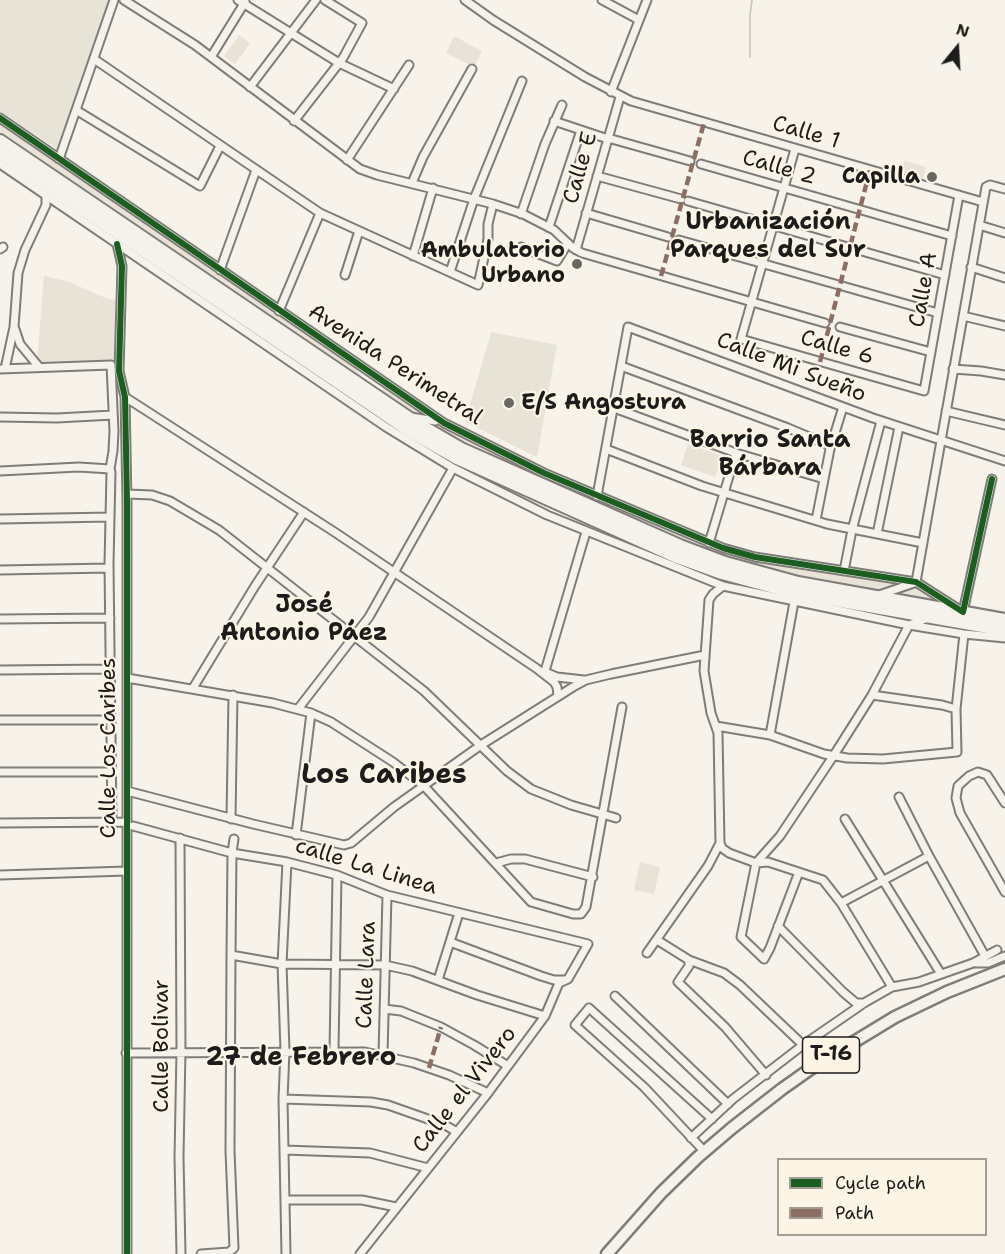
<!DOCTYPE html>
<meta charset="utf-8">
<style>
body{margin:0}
#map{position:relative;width:1005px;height:1254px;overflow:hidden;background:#f7f3ea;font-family:"Shantell Sans",sans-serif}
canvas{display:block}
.legend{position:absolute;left:777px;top:1158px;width:210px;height:78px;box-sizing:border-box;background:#fcf5e5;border:2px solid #a29e95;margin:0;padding:8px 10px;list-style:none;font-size:18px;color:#1c1c1c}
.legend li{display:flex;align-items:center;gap:12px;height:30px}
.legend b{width:30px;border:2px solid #a29e95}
.north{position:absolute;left:927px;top:18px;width:60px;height:60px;-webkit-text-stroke:4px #fcf5e5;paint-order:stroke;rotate:18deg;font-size:16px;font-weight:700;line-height:24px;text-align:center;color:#1c1c1c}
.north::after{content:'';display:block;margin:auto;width:21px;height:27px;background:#1c1c1c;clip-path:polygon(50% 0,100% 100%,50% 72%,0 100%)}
</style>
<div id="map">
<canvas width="1005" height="1254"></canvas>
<ul class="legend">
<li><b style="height:8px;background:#1b5e20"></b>Cycle path</li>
<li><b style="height:8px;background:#8d6e63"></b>Path</li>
</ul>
<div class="north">N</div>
</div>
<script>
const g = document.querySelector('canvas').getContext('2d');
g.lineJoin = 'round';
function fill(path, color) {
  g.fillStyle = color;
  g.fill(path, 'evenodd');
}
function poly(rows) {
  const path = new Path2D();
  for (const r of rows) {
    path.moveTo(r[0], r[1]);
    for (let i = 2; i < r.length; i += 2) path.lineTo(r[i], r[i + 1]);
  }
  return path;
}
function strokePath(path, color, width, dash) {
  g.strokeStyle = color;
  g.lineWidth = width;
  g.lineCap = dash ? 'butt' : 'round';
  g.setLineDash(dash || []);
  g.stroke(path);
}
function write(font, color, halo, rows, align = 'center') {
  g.font = font + ' "Shantell Sans",sans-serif';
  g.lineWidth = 4.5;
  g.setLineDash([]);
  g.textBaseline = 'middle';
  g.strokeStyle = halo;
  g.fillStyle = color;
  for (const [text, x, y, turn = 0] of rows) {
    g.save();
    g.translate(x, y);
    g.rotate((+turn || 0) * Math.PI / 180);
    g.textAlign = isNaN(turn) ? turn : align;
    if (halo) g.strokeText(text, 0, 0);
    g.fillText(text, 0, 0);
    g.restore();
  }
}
fill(poly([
 [0,0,109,0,57,149,0,111],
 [491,332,557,345,537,457,465,422]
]), '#e8e3d7');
fill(poly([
 [239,35,250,43,235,64,224,56],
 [454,36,482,51,474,67,446,53],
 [0,123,234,282,352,365,370,386,0,134],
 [904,161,926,167,923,180,901,174],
 [44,276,69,282,108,299,120,300,120,348,115,359,109,361,37,362],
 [382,386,384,386,425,413,418,414,407,410,382,391],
 [427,423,464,436,517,461,525,470,452,438],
 [688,444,722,456,715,477,681,465],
 [543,476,689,539,733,554,797,569,897,584,876,591,787,575,700,549,546,480],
 [912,585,917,585,924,593,936,601,891,594],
 [640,862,660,867,654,894,634,890]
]), '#e8e2d7');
strokePath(poly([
 [750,57,750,15,752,0]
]), '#c5c1b7', 1.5);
const street = poly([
 [124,0,195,45,360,169,377,175,493,204,523,214,554,230,573,248,582,253,825,323],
 [238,0,339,63,394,89],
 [465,0,493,20,585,77,631,101,983,202],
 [602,0,639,20],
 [211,57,245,2],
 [94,59,320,213,478,285,488,239,488,224,493,204],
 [250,87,316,0],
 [611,92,647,0],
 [76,110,200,186,220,146],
 [0,118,444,423,544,473,723,548,755,557,916,582,963,612,992,479],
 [294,121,343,58,362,23,325,0],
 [554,121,608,139],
 [608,138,690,161],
 [795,149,741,339,924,391,959,195],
 [59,159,114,0],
 [347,160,409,65],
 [0,164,386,427,453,468,547,515,723,586,909,625,964,634,1005,638],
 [701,164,952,236],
 [597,176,681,199],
 [412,183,423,157,472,69],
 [688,201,945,275],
 [586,213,668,237],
 [521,214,545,144,562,105],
 [979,225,1005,233],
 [549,227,581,130],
 [679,240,938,313],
 [117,244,122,266,119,371,125,397,127,501,127,1254],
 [521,247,557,261,568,243],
 [0,249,3,247],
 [576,250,620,97],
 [413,256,433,188],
 [971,267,1005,278],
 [220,270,256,170],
 [450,272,474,199,522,81],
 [345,275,359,231],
 [279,311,320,213],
 [963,316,1005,326],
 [840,327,931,352],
 [15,329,20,344,39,367],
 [621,366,788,428,831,446],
 [0,369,111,365,114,431,113,451,110,469],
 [5,369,14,327,18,273,25,250,46,205,46,196],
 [953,369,981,371,1005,375],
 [125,397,336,533,536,668,554,682,557,687,558,696],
 [614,408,736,453,824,479],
 [946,411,1005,425],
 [0,417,57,418,113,415],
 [411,417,435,421],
 [606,449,702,486,827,524,923,543],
 [0,471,79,467,110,469,111,472,109,564,112,822],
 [127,494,152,495,170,501,219,530,424,691,507,771,531,789,571,805,616,818],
 [597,496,628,327,873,418,1005,461],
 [0,519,110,517],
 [816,520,830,449,843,407],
 [877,534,899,427],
 [709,543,736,453],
 [0,570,109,568],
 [844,571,852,530,881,421],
 [916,582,986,187,990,185,1005,189],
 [879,595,914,583],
 [0,619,110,618],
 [0,670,110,669],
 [545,671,586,532],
 [545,672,557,677,584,680],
 [127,678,273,703,311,713,331,722,393,762,424,786,531,902,573,914,581,914,586,907,622,707],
 [193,688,255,586,304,512],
 [872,695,942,705,956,709],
 [298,709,369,617,453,468],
 [0,720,110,720],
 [716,726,770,735,824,754,847,758,883,759,957,752,956,709,964,634],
 [770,735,794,602],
 [0,772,110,772],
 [127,791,253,824,344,845,351,843,394,807,481,745,573,687,586,680,611,674,705,655],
 [899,797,929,856,985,956],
 [1005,803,987,775,978,772,969,776,958,786,956,798,960,813,1005,892],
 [231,819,233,695],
 [845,819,941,974],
 [0,823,127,822],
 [133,826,232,853,287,862,337,875,387,895,588,944,568,979,559,983,545,1016,488,1093,360,1254],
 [296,835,311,713],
 [180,838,181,1051,179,1157,181,1254],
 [720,843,722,848,729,853,756,863,768,862,823,880,841,903,892,987],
 [496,863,511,859,525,859,593,877],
 [799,872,770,948,764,959,741,937,756,863,780,836,834,755,872,695,909,625,928,618],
 [0,875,127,871],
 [841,903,929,856],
 [778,926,843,992,856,1003,864,1003],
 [657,940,689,960,724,973,740,985,803,1045],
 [450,942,541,976,554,980,564,980],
 [647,953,708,866,720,843,718,733,711,713,704,671,709,600,713,594,723,586],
 [231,955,282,964,385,965,412,971,477,995,545,1016],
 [689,960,689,966,678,982,725,1027,766,1075],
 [976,963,988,963,1005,956],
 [438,980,459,913],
 [615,996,728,1104],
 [384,1009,401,1011,441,1027,474,1045,508,1066],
 [334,1051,337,875],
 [126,1053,365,1052,414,1063,449,1075,488,1093],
 [383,1055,387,895],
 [283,1099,371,1102,388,1105,445,1125,457,1132],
 [691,1138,733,1099,803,1045,864,1003,892,987,919,982,973,963,997,950],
 [284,1150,370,1153,428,1168],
 [704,1151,644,1087,575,1025,589,1008,712,1119],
 [285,1200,362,1200,396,1207],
 [201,1254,229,1252,234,1248,230,1151,231,955,232,853,234,839],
 [286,1254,283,1099,285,1051,282,964,287,862]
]);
const primary = poly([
 [607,1254,661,1193,698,1157,732,1128,782,1089,816,1065,895,1017,947,992,1005,969]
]);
const highway = poly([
 [0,141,416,423,461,449,680,546,725,563,798,583,1005,620],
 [0,153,410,431,457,458,675,556,722,573,796,593,1005,630]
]);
strokePath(street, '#7f7d79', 11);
strokePath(primary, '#7f7d79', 15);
strokePath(highway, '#7f7d79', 16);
strokePath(street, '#f5f2ec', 7);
strokePath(primary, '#f5f2ec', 10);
strokePath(highway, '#f5f2ec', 12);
strokePath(poly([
 [661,276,704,123],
 [820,362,870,170],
 [429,1068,441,1027]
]), '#8d6e63', 4.5, [9, 4.5]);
strokePath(poly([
 [0,118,444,423,544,473,723,548,755,557,916,582,963,612,992,479],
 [117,244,122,266,119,371,125,397,127,501,127,1254]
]), '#1b5e20', 6);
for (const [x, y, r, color] of [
 [932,177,6,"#696764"],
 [577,264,6,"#696764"],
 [509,403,6,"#696764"]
]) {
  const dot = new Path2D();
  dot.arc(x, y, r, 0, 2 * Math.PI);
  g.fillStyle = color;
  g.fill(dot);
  strokePath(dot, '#fcf5e5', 2);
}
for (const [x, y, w] of [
 [831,1055,57]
]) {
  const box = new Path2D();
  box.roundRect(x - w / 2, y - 18, w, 36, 4.5);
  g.fillStyle = '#fcf5e5';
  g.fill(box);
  strokePath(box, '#1c1c1c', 1.5);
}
write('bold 21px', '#1c1c1c', null, [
 ["T-16",831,1055]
]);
write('22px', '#1c1c1c', '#fcf5e5', [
 ["Calle 1",806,133,16],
 ["Calle E",581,168,-74],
 ["Calle 2",779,168,16],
 ["Calle A",924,290,-80],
 ["Calle 6",837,348,16],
 ["Avenida Perimetral",395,365,33],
 ["Calle Mi Sueño",791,368,21],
 ["Calle Los Caribes",109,748,-90],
 ["calle La Linea",366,867,17],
 ["Calle Lara",367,975,-88],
 ["Calle Bolivar",162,1046,-90],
 ["Calle el Vivero",465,1090,-52]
]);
write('bold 22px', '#1c1c1c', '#fcf5e5', [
 ["Capilla",920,177],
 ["Ambulatorio",565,251],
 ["Urbano",565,276],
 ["E/S Angostura",521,403,"left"]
], 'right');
write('bold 24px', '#1c1c1c', '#fcf5e5', [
 ["Urbanización",768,223],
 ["Parques del Sur",768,251],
 ["Barrio Santa",770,441],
 ["Bárbara",770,469],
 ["José",304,606],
 ["Antonio Páez",304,634]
]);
write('bold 26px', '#1c1c1c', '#fcf5e5', [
 ["27 de Febrero",301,1058]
]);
write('bold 28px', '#1c1c1c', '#fcf5e5', [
 ["Los Caribes",384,776]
]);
</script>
